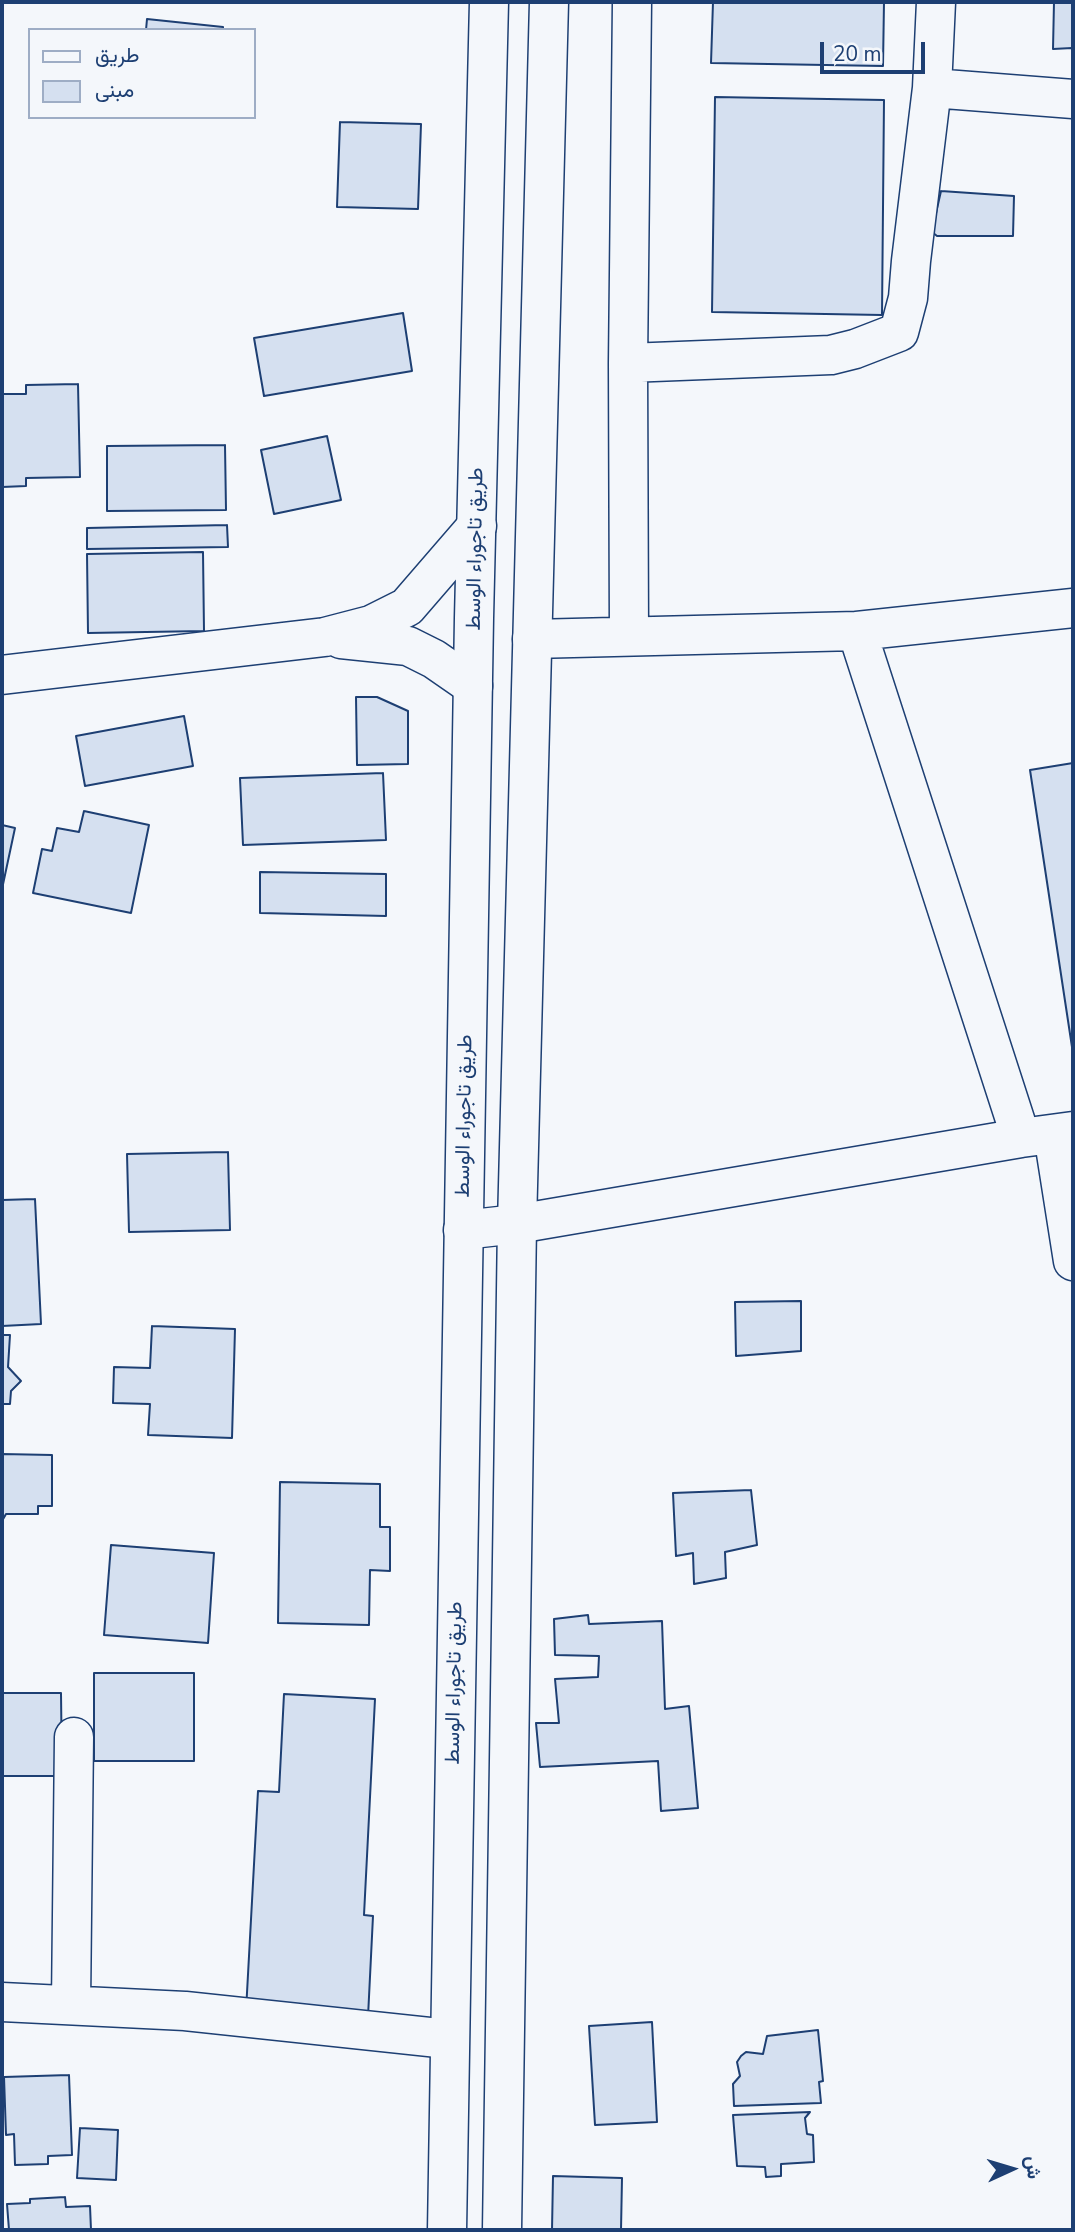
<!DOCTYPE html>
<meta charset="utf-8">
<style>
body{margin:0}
#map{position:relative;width:1075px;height:2232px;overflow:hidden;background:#f4f7fb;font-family:"Nunito Sans",Vazirmatn,sans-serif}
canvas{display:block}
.frame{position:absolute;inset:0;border:4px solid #1d3f73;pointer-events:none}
.legend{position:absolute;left:28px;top:28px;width:228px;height:91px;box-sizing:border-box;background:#f4f7fb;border:2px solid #9eadc5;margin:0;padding:9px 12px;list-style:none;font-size:21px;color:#1d3f73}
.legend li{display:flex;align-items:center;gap:14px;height:35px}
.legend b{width:35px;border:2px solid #9eadc5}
.north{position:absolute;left:977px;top:2134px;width:70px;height:70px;-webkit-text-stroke:5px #f4f7fb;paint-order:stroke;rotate:86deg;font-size:19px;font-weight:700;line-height:28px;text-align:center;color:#1d3f73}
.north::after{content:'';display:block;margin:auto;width:24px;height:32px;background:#1d3f73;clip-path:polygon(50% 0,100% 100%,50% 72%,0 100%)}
.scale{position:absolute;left:820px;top:42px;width:105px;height:32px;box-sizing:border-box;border:4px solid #1d3f73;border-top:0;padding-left:9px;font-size:21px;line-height:24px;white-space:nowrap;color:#1d3f73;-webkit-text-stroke:5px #f4f7fb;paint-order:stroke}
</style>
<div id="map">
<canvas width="1075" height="2232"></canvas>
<div class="frame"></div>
<ul class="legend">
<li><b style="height:9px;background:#f4f7fb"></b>طريق</li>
<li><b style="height:19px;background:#d5e0f0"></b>مبنى</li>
</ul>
<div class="north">ش</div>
<div class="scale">20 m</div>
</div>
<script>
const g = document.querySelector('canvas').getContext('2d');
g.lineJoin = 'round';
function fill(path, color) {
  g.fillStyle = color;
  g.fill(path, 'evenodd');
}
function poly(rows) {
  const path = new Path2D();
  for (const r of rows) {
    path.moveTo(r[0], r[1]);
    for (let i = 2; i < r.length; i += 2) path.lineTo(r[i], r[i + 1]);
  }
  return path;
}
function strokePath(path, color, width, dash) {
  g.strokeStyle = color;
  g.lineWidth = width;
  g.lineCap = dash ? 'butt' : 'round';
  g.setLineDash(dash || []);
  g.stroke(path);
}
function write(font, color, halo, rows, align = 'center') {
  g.font = font + ' "Nunito Sans",Vazirmatn,sans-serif';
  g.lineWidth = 5;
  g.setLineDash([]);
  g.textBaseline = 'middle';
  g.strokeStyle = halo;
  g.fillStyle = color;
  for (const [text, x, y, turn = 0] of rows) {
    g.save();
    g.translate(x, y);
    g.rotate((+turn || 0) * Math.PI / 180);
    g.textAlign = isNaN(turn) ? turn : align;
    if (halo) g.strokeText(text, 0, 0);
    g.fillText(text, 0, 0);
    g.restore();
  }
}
const building = poly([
 [713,2,884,2,883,66,711,63,713,2],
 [1054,2,1073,2,1073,60,1072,48,1053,49,1054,2],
 [147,19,223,27,223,30,146,30,147,19],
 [715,97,884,100,882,315,712,312,715,97],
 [340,122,421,124,418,209,337,207,340,122],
 [941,191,1014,196,1013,236,937,236,927,228,934,222,941,191],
 [403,313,412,371,264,396,254,338,403,313],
 [78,384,80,477,26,478,26,486,2,487,2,394,26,394,26,385,78,384],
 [327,436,341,500,274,514,261,450,327,436],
 [225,445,226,510,107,511,107,446,225,445],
 [227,525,228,547,87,549,87,528,227,525],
 [203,552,204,631,88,633,87,554,203,552],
 [356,697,377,697,408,711,408,764,357,765,356,697],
 [184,716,193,766,85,786,76,736,184,716],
 [1073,763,1073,1047,1072,1047,1030,770,1073,763],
 [383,773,386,840,243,845,240,778,383,773],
 [84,811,149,825,131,913,33,893,42,849,52,851,57,828,79,832,84,811],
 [2,825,15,828,2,889,2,825],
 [260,872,386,874,386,916,260,913,260,872],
 [228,1152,230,1230,129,1232,127,1154,228,1152],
 [35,1199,41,1324,2,1326,2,1200,35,1199],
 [801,1301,801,1351,736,1356,735,1302,801,1301],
 [152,1326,235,1329,232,1438,148,1435,150,1404,113,1403,114,1367,150,1368,152,1326],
 [2,1335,10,1335,8,1367,21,1381,11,1391,10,1404,2,1404,2,1335],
 [2,1454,52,1455,52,1506,38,1506,38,1514,6,1514,2,1521,2,1454],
 [280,1482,380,1484,380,1527,390,1527,390,1571,370,1570,369,1625,278,1623,280,1482],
 [751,1490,757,1545,725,1552,726,1578,694,1584,693,1553,676,1556,673,1493,751,1490],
 [111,1545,214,1553,208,1643,104,1635,111,1545],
 [588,1615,589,1624,662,1621,665,1709,689,1706,698,1808,661,1811,658,1761,540,1767,536,1723,559,1723,555,1679,598,1677,599,1656,555,1655,554,1619,588,1615],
 [94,1673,194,1673,194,1761,94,1761,94,1673],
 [2,1693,61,1693,62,1776,2,1776,2,1693],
 [284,1694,375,1699,364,1915,373,1916,368,2017,246,2011,258,1791,279,1792,284,1694],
 [652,2022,657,2122,595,2125,589,2026,652,2022],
 [818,2030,823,2081,819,2082,821,2103,734,2106,733,2084,740,2076,737,2062,741,2056,746,2052,763,2054,767,2036,818,2030],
 [69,2075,72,2155,48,2156,48,2164,15,2165,14,2134,6,2135,4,2077,69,2075],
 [810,2112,805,2118,807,2134,813,2135,814,2162,781,2164,781,2176,766,2177,765,2167,737,2166,733,2115,810,2112],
 [80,2128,118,2130,116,2180,77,2178,80,2128],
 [553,2176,622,2178,621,2230,552,2230,553,2176],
 [65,2197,66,2207,90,2206,91,2230,9,2230,7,2204,30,2203,30,2199,65,2197]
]);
fill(building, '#d5e0f0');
strokePath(building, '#1d3f73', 2);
const minor = poly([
 [932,88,1073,99],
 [628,363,831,355,855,349,899,332,908,298,911,261,932,88,936,2],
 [857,631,1073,608],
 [629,636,628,363,632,2],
 [341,639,408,646,434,659,473,686],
 [532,639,857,631,1021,1138],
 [2,675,325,637,371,625,407,607,477,526],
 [1053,1134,1073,1261],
 [463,1230,517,1224,1021,1138,1073,1131],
 [2,2002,185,2011,448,2039],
 [71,2004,74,1737]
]);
const major = poly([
 [447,2230,474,618,489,2],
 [502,2230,517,1224,549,2]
]);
strokePath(minor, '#1d3f73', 41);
strokePath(major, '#1d3f73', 41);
strokePath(minor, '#f4f7fb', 38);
strokePath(major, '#f4f7fb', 38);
write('21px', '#1d3f73', '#f4f7fb', [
 ["طريق تاجوراء الوسط",476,549,-89],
 ["طريق تاجوراء الوسط",465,1116,-89],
 ["طريق تاجوراء الوسط",455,1683,-89]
]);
</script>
